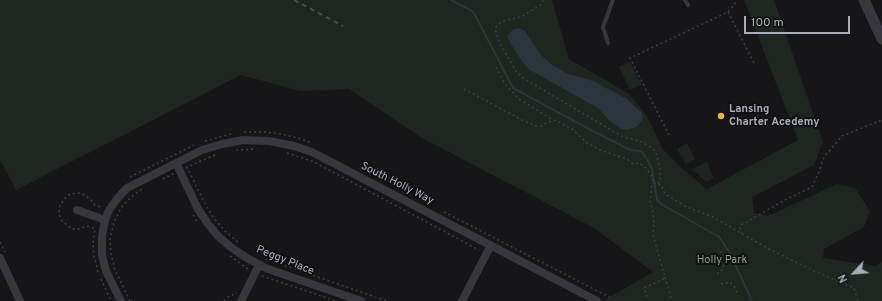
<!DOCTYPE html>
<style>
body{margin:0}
#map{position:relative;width:882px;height:301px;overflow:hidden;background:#161618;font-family:Overpass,sans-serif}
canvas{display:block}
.north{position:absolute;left:834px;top:253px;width:40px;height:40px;-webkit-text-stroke:3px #111113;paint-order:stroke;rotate:244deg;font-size:11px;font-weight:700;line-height:16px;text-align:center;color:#a8adb8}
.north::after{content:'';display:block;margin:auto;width:14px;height:18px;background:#a8adb8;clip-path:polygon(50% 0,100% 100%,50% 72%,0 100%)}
.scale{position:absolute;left:744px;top:16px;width:106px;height:18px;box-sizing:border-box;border:2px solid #a8adb8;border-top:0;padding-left:5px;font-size:12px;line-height:14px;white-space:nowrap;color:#a8adb8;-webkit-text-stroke:3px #111113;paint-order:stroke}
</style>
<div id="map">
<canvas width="882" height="301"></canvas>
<div class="north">N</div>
<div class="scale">100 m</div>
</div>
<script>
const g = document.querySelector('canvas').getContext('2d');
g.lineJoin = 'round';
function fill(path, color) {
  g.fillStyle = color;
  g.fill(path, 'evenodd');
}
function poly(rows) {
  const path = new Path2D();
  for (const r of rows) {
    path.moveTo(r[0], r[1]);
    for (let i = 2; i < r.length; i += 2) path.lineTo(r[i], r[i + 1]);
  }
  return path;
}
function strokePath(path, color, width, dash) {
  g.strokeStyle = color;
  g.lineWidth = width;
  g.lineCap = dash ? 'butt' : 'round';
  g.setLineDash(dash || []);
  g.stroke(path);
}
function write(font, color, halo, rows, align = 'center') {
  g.font = font + ' Overpass,sans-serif';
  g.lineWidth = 4;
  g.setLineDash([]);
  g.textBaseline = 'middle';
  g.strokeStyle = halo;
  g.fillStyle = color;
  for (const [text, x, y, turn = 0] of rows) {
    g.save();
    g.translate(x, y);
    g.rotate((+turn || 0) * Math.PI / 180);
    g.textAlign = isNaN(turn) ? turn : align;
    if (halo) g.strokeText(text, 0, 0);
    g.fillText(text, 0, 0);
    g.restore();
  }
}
fill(poly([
 [0,0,552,0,569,59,629,94,647,116,662,148,678,165,707,189,798,140,744,0,774,0,823,142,814,165,752,197,754,213,768,216,837,184,855,188,870,211,864,227,824,249,823,258,875,266,882,262,882,301,603,301,653,272,594,228,422,138,349,89,300,91,241,75,16,190,0,160],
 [630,62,642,85,630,90,619,67],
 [687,143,695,159,686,164,677,149],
 [707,162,714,178,706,182,692,169]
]), '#1e261f');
fill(poly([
 [519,28,525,31,541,55,552,65,568,74,593,81,627,99,642,113,643,119,636,127,627,130,621,129,610,121,598,108,530,70,523,63,508,39,508,34,514,29]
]), '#2c353c');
strokePath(poly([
 [451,0,472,11,475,15,513,88,591,130,630,150,641,151,647,159,652,169,657,200,661,204,719,237,730,253,752,301]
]), '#2c353c', 2);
strokePath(poly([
 [543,0,542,4,523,16,501,22,495,28,499,42,516,71,523,78,623,137,640,141,652,148,656,153,660,168,660,178,661,181,657,183],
 [728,12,754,63],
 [496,67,505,84,519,99,553,120],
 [464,89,522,120,536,126,541,126,553,120,557,121,572,129,587,143,600,150,627,159,633,164,639,163,644,166,652,176,653,184],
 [244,132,265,132,281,134,298,138,311,143],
 [669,135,630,58,728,12,735,4,734,0],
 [205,141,234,133],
 [236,150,256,149],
 [287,153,314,162,479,250],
 [215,155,187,167,203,200,213,217,225,231,239,243],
 [130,177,194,145],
 [163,179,173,174,173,176],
 [444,212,611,298],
 [193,215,197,222],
 [742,234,740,229,741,225,785,200,812,187,819,172,824,157,842,136,882,120],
 [0,242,5,252],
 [230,256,248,269],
 [266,259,387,301],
 [98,272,94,256,93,243,95,229,87,226,78,229,72,229,61,220,59,213,60,206,64,199,70,194,78,193,85,195,91,200,95,205,101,207],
 [717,274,723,269,725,259,719,249],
 [262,276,336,301],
 [665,277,672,301],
 [101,279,111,301],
 [721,284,730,282,734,286,738,294],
 [647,297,644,288,662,280,665,277,653,235,654,223,652,207,650,204,652,185,653,184,657,183,661,185,665,194,687,207,713,217,767,248,814,271,854,288,858,301],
 [130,301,115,270,111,254,110,239,114,222,121,208,131,197,142,189],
 [224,301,228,297,237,293]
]), '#3d3f44', 1.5, [2, 3]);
strokePath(poly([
 [685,0,688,5],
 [608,43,603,27,613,0]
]), '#37383d', 4);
strokePath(poly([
 [176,163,198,209,208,224,219,237,232,248,247,258,268,269,361,301],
 [77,210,105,220],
 [0,258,20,301],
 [121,301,106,271,102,255,102,237,105,220,109,210,117,199,127,188,202,150,222,144,243,140,269,141,294,146,312,152,597,301],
 [241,301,259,265],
 [462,301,491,245]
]), '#37383d', 8);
strokePath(poly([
 [864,0,882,39]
]), '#37383d', 11);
strokePath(poly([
 [294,0,343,26]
]), '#4a4c52', 2, [5, 4]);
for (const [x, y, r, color] of [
 [721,116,4,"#f2b134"]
]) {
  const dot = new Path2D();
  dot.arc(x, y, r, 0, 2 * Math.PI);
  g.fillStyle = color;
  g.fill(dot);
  strokePath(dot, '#111113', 1.5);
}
write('bold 11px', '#a8adb8', '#111113', [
 ["Lansing",729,110],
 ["Charter Acedemy",729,123]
], 'left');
write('11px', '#a8adb8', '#111113', [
 ["South Holly Way",397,184,27],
 ["Peggy Place",285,261,22]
]);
write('11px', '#7fa381', '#111113', [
 ["Holly Park",722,261]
]);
</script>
